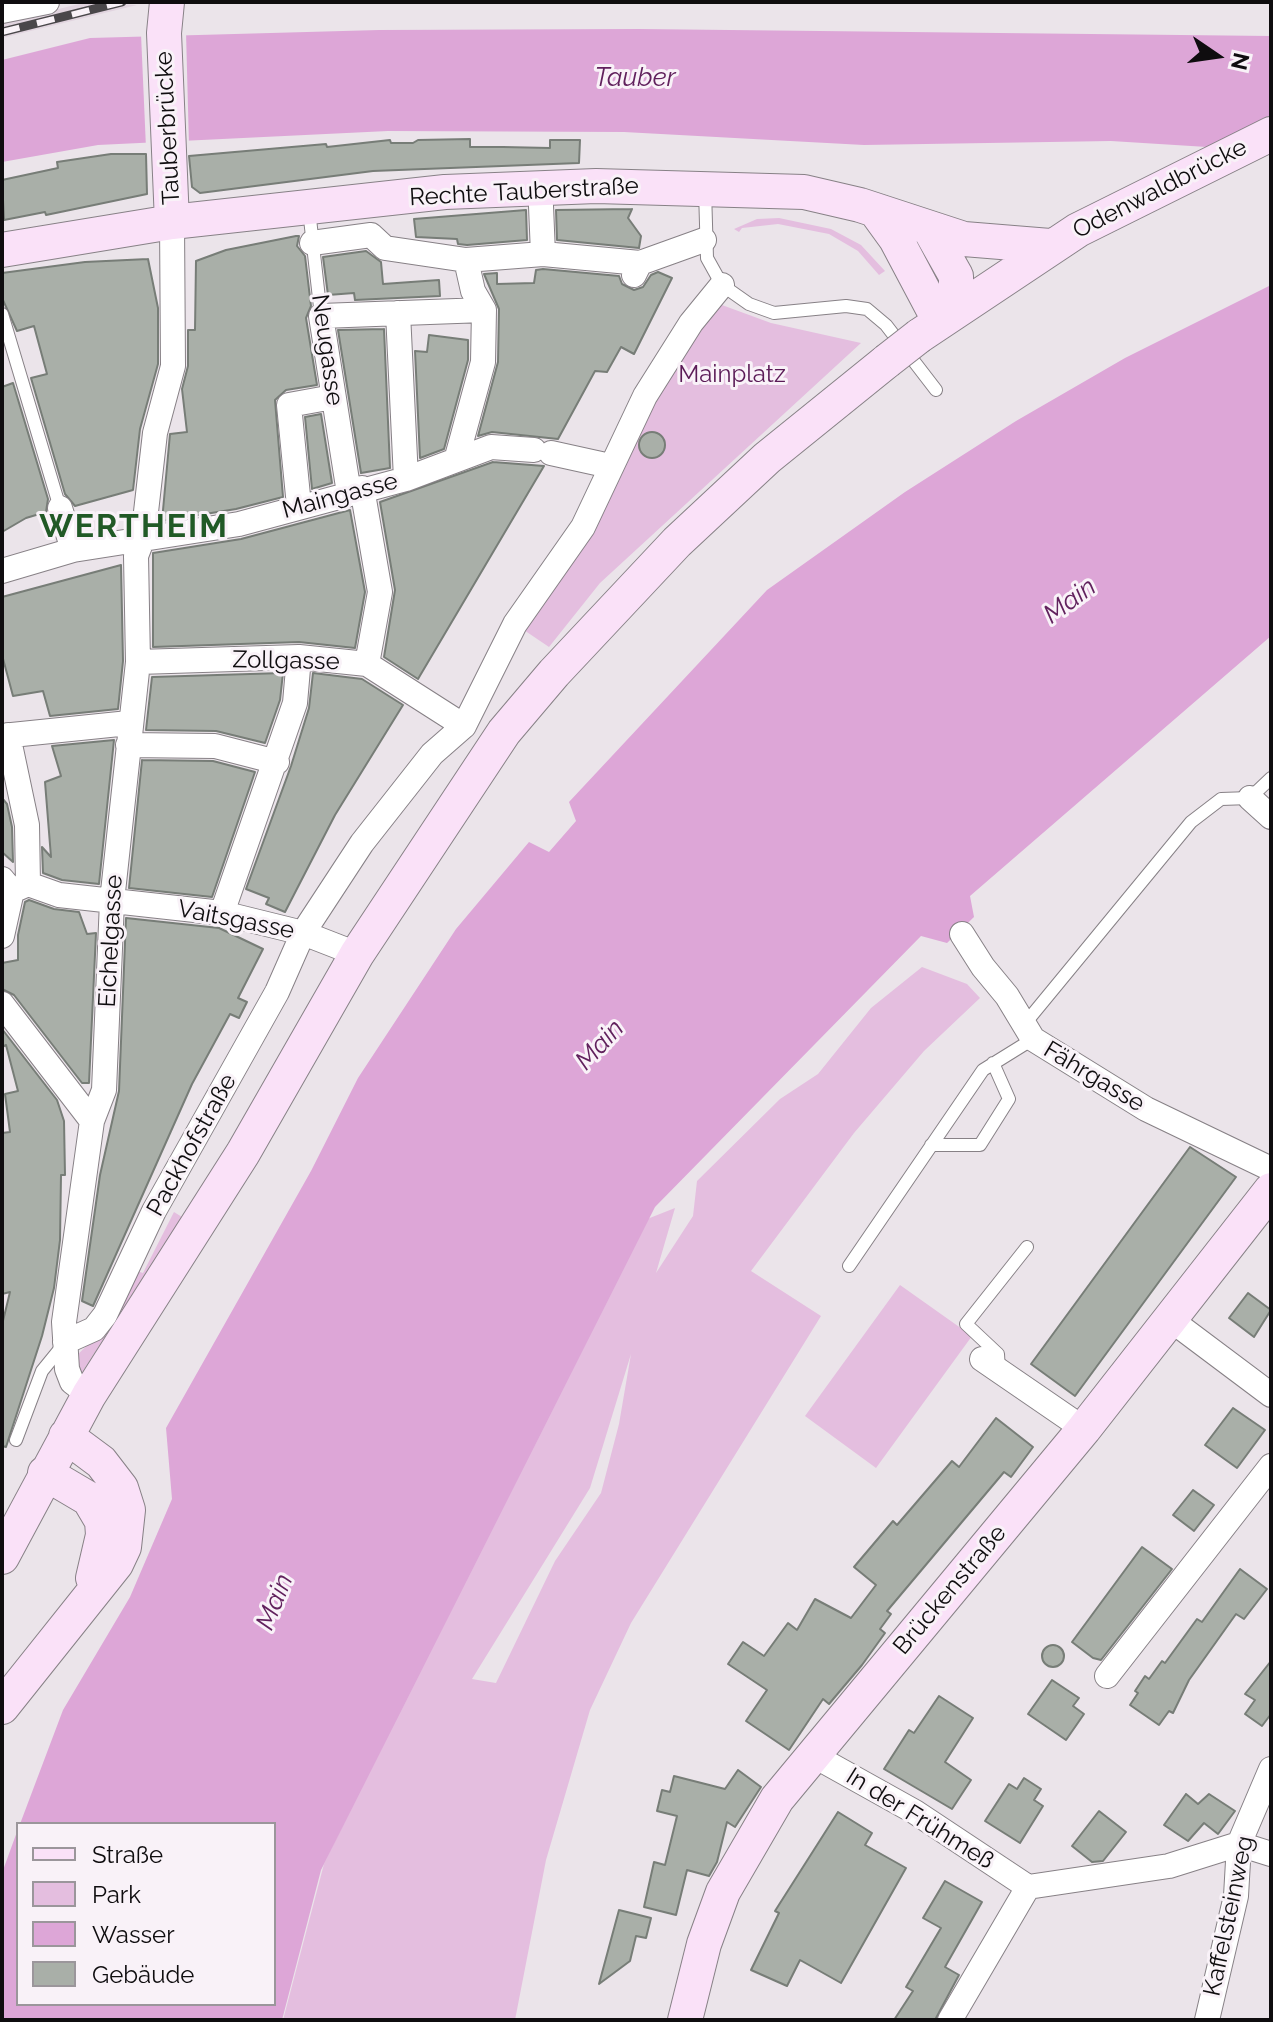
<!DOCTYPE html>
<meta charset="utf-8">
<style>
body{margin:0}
#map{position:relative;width:1273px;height:2022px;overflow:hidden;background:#ebe4ea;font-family:Raleway,sans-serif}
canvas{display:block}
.frame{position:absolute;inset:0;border:4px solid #0f0d0f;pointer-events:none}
.legend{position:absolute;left:16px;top:1822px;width:260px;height:184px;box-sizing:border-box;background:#f9f2f8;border:2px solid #9b969b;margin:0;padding:10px 14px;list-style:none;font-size:24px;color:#0f0d0f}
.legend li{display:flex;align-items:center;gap:16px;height:40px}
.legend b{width:40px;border:2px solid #9b969b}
.north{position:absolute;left:1177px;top:16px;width:80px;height:80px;-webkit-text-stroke:6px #f9f2f8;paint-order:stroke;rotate:103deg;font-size:22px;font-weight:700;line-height:32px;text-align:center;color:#0f0d0f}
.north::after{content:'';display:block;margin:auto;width:28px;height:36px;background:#0f0d0f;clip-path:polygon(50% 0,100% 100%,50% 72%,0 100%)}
</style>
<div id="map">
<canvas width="1273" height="2022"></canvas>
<div class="frame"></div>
<ul class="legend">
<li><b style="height:10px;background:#fae1f8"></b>Straße</li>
<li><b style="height:22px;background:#e4bedf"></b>Park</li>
<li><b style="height:22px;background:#dda6d7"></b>Wasser</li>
<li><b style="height:22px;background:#a9afa8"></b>Gebäude</li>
</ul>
<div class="north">N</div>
</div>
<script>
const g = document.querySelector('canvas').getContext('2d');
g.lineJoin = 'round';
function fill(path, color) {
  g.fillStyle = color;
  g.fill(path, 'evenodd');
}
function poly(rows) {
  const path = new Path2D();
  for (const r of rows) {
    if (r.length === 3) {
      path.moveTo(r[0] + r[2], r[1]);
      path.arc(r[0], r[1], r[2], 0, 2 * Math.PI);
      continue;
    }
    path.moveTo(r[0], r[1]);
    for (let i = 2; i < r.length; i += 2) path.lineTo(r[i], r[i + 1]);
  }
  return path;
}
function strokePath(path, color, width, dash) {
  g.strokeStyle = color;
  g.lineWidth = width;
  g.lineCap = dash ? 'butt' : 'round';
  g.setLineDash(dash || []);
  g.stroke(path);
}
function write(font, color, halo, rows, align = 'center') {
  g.font = font + ' Raleway,sans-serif';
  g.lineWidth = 6;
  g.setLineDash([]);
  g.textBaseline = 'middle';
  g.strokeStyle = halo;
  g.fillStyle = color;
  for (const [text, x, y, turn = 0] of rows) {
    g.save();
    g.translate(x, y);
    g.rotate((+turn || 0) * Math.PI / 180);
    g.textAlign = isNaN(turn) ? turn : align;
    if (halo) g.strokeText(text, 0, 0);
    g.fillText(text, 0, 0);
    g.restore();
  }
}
fill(poly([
 [87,2,137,5,2,38,2,23]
]), '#e1d4df');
fill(poly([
 [779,218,831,229,861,245,885,271,879,275,858,251,829,234,778,224,742,228,739,232,734,229,757,219],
 [711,301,771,323,861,343,600,583,549,647,515,624],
 [922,967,967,984,980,998,924,1051,854,1133,751,1271,821,1316,631,1623,590,1710,546,1860,515,2020,283,2020,324,1864,632,1225,675,1208,656,1273,693,1216,697,1181,780,1099,818,1074,871,1008],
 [631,1354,619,1424,601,1493,555,1561,496,1683,472,1679,590,1488],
 [174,1212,182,1217,81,1374,74,1358,99,1334,137,1271,143,1273],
 [900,1285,972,1336,876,1468,805,1416]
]), '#e4bedf');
fill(poly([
 [639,29,1271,36,1271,151,1111,141,864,145,624,132,388,131,98,145,2,162,2,60,90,38,379,30],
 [1271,285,1271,636,970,896,974,917,947,943,921,936,655,1207,321,1870,282,2020,2,2020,2,1873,18,1829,18,2004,274,2004,274,1824,20,1824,63,1710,130,1597,172,1499,166,1428,311,1171,358,1078,456,929,529,842,549,852,576,821,569,802,767,590,905,492,1016,421,1125,358]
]), '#dda6d7');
fill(poly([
 [186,32,189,146,146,148,141,34]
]), '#ebe4ea');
const building = poly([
 [470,139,470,147,503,147,550,148,550,140,580,140,579,163,373,171,200,193,192,187,189,156,326,144,327,147,390,140,391,143,413,143,418,140,470,139],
 [111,154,146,154,147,194,46,215,45,212,4,220,2,180,58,168,57,162,111,154],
 [632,209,628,218,641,236,639,248,557,240,556,210,632,209],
 [526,210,527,240,467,245,458,244,457,239,416,237,414,219,526,210],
 [296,236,299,236,297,246,305,256,311,306,306,318,317,385,286,390,275,400,283,497,236,509,162,521,170,434,187,432,182,389,188,366,188,330,195,330,196,261,226,250,296,236],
 [366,251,381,262,383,284,439,280,440,296,355,300,354,293,328,295,323,257,366,251],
 [148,259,158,308,158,364,140,429,133,490,75,506,65,494,31,378,47,374,34,326,17,331,2,298,2,273,85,262,148,259],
 [543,269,619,276,622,284,634,290,643,287,651,275,658,272,672,278,634,354,621,347,607,372,595,371,558,439,492,432,478,436,498,362,499,309,484,274,497,273,497,284,534,283,536,270,543,269],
 [384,329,390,468,361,473,338,330,384,329],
 [429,335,468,340,468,360,444,449,420,458,415,351,427,352,429,335],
 [13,383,48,499,46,512,26,518,2,532,2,387,13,383],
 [321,414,332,483,312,489,305,417,321,414],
 [652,445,13],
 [493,462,544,466,418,679,384,657,395,590,380,502,493,462],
 [350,510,365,592,355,648,299,642,153,647,153,553,241,539,350,510],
 [121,565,123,661,118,709,50,716,43,691,13,696,2,655,2,597,121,565],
 [283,673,280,700,265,743,216,731,146,730,152,677,283,673],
 [313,673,362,679,403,705,335,815,285,912,266,904,269,898,246,889,291,766,309,708,313,673],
 [114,740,99,884,62,880,43,873,42,847,51,857,45,782,61,776,52,746,114,740],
 [142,760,213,761,255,772,212,897,129,888,142,760],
 [2,798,7,804,12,827,13,862,2,852,2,798],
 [29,900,54,909,79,912,87,934,96,933,89,1083,82,1083,14,995,2,989,2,963,18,960,18,935,25,902,29,900],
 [126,918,219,928,263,949,238,998,247,1002,239,1018,230,1014,192,1084,93,1306,82,1301,100,1175,119,1091,126,918],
 [2,1029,57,1100,64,1121,65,1175,61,1175,60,1240,54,1288,42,1336,6,1447,2,1446,2,1325,10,1292,2,1294,2,1133,10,1132,5,1094,18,1091,6,1045,2,1047,2,1029],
 [1190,1147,1236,1177,1075,1396,1031,1364,1190,1147],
 [1248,1293,1271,1310,1254,1337,1229,1318,1248,1293],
 [1233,1408,1265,1430,1237,1468,1205,1445,1233,1408],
 [996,1418,1033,1447,1011,1477,1004,1472,887,1611,891,1614,880,1629,885,1633,862,1665,829,1704,823,1699,789,1750,746,1721,767,1690,728,1664,743,1642,764,1656,788,1623,797,1630,815,1599,851,1618,876,1585,854,1567,893,1521,897,1525,952,1461,959,1467,996,1418],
 [1193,1490,1214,1505,1194,1531,1173,1515,1193,1490],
 [1142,1547,1172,1569,1101,1660,1093,1658,1072,1642,1142,1547],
 [1240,1569,1267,1589,1244,1619,1236,1614,1189,1680,1173,1713,1169,1711,1159,1725,1130,1705,1138,1693,1135,1691,1145,1676,1149,1679,1162,1661,1165,1663,1197,1619,1202,1622,1240,1569],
 [1053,1656,11],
 [1271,1661,1271,1714,1262,1726,1245,1714,1255,1700,1245,1694,1271,1661],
 [1052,1680,1079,1698,1073,1706,1084,1714,1066,1740,1028,1714,1052,1680],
 [939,1696,973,1718,945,1762,971,1780,952,1809,884,1769,909,1730,914,1733,939,1696],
 [738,1770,761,1787,735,1827,727,1822,717,1862,709,1876,687,1870,676,1915,644,1907,654,1862,665,1865,677,1816,657,1811,662,1790,670,1792,674,1776,725,1789,738,1770],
 [1024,1778,1041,1789,1034,1800,1043,1806,1020,1843,985,1821,1009,1784,1017,1789,1024,1778],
 [1186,1794,1198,1804,1209,1794,1235,1811,1218,1834,1204,1823,1188,1841,1164,1825,1186,1794],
 [1099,1811,1126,1832,1103,1861,1092,1862,1072,1846,1099,1811],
 [838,1812,872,1833,865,1845,906,1868,841,1983,800,1960,787,1986,751,1970,779,1913,775,1911,838,1812],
 [945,1881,982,1902,945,1967,959,1975,935,2020,894,2020,913,1991,906,1987,941,1928,923,1918,945,1881],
 [619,1910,651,1918,646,1938,636,1936,630,1961,599,1984,619,1910]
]);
fill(building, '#a9afa8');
strokePath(building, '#777d77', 2);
const lane = poly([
 [705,190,707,258,722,285,749,304,774,313,846,306,867,309,886,325,936,390],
 [309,210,321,316],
 [2,314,60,508],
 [1023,1026,1191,822,1221,799,1250,798,1271,778],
 [931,1145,980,1145,1009,1099,993,1063],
 [849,1266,983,1070,1033,1039],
 [999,1371,998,1354,966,1324,1027,1247],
 [16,1440,42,1371,64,1344]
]);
const street = poly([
 [2,11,47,2],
 [541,206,543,254],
 [312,243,371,235,385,248,466,260,543,254,640,263],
 [634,275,640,263,704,240],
 [398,313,406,479],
 [551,453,610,466],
 [457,457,483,362,484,310,473,291,466,260],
 [362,488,380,592,367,664],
 [349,493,321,316,484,310],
 [299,506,289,405,333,397],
 [60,508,73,550],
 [2,571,73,550,239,524,406,479,491,447,534,450],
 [138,662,299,657,367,664,464,726],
 [8,735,27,825,28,884],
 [2,736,129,723],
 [128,745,215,746,277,762],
 [1250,798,1271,817],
 [12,891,28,884,59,895,222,913,303,933,357,954],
 [222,913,295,703,299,657],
 [962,934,983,967,1007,996,1033,1039,1146,1109,1271,1169],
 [2,936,12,891,2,879],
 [2,1004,92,1121],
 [1171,1320,1271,1395],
 [65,1342,94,1329,105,1315,154,1211,277,992,303,933,362,843,432,754,464,726,515,624,583,527,645,396,691,323,722,285],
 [982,1359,1084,1429],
 [89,1395,72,1382,67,1369,64,1322,92,1121,104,1090,112,901,138,662,136,556,143,538,155,433,173,366,172,222],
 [1107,1676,1271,1466],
 [811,1754,915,1812,1028,1887,1169,1866,1239,1844],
 [1239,1844,1271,1854],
 [950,2020,1028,1887],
 [1207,2020,1236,1896,1239,1844,1271,1769]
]);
const secondary = poly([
 [167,2,164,33,172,222],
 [875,210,896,239,940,322],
 [929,228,956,276,956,311],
 [2,250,172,222,445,192,596,186,804,192,860,205,964,239,1050,246],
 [919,336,1078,230,1271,134],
 [45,1473,89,1499,102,1521,103,1535,93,1578],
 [2,1557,89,1395,243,1153,357,954,504,732,554,673,677,542,767,458,887,361],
 [2,1707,116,1564,124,1547,128,1510,121,1488,101,1462,66,1436],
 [685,2020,704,1944,723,1892,777,1799,1084,1429,1271,1190]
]);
strokePath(lane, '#878186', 14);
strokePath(street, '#878186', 26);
strokePath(secondary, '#878186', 36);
strokePath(lane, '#fff', 12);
strokePath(street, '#fff', 24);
strokePath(secondary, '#fae1f8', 34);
const rail = poly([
 [2,32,122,2]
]);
strokePath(rail, '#4a474a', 9);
strokePath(rail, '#f9f2f8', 6, [18]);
const secondaryBridge = poly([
 [887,361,919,336]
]);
strokePath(secondaryBridge, '#878186', 36, []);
strokePath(secondaryBridge, '#fae1f8', 34);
write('24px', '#0f0d0f', '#f9f2f8', [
 ["Tauberbrücke",168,128,-93],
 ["Odenwaldbrücke",1160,189,-27],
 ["Rechte Tauberstraße",524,192,-3],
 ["Neugasse",327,350,82],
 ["Maingasse",340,496,-15],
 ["Zollgasse",286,661,1],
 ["Vaitsgasse",236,920,11],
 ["Eichelgasse",111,941,-87],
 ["Fährgasse",1094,1077,31],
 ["Packhofstraße",192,1145,-61],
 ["Brückenstraße",950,1590,-50],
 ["In der Frühmeß",920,1819,32],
 ["Kaffelsteinweg",1229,1916,-78]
]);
write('24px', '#5b1b57', '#f9f2f8', [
 ["Mainplatz",732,375]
]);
write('italic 26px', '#61215d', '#f9f2f8', [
 ["Tauber",635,78],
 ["Main",1070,601,-36],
 ["Main",600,1045,-47],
 ["Main",275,1602,-68]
]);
g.letterSpacing = '2px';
write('bold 32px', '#215926', '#f9f2f8', [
 ["WERTHEIM",134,527]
]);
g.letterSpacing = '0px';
</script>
